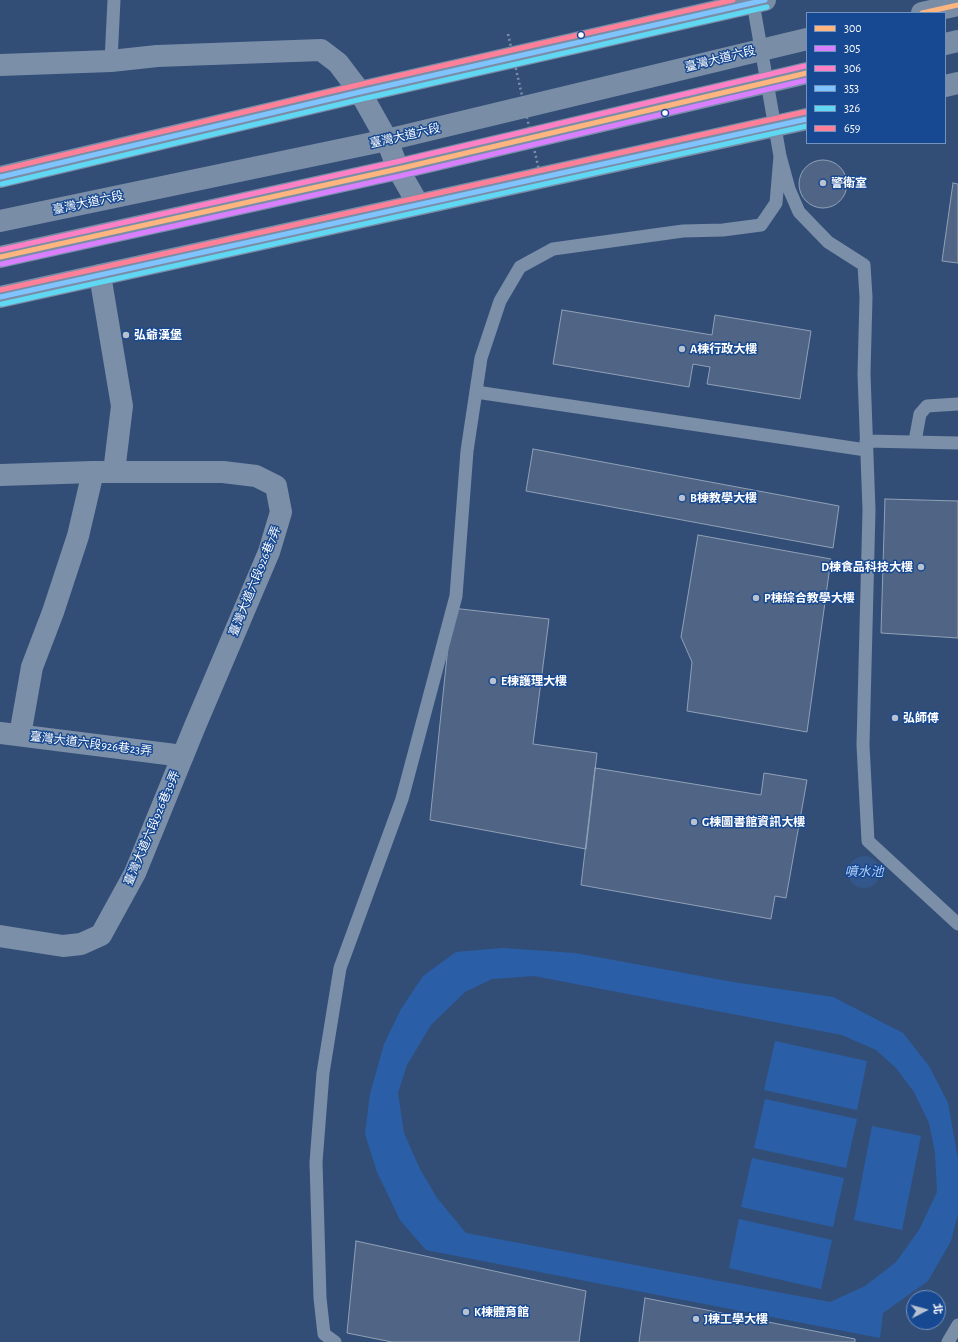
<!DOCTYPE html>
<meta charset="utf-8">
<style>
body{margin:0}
#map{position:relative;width:958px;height:1342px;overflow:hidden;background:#334e76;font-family:"Alegreya Sans","Noto Sans TC",sans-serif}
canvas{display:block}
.legend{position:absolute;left:806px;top:12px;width:140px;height:132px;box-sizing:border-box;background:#174992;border:1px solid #7492be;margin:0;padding:5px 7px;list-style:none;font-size:12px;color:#fff}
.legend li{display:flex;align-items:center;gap:8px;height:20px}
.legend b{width:20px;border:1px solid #7492be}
.north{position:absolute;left:906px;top:1290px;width:40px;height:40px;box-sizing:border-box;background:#174992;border:1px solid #7492be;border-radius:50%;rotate:84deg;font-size:11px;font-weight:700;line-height:16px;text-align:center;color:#fff}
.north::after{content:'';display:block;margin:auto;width:14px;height:18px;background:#b8c1cf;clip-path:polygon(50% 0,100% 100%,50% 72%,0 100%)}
</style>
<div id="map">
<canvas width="958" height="1342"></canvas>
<ul class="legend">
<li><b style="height:5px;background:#ffb580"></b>300</li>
<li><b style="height:5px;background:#d880ff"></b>305</li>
<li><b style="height:5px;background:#ff80c5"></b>306</li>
<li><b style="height:5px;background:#80c4ff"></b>353</li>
<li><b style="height:5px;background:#60d8f3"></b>326</li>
<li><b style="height:5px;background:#ff8098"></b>659</li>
</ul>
<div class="north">北</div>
</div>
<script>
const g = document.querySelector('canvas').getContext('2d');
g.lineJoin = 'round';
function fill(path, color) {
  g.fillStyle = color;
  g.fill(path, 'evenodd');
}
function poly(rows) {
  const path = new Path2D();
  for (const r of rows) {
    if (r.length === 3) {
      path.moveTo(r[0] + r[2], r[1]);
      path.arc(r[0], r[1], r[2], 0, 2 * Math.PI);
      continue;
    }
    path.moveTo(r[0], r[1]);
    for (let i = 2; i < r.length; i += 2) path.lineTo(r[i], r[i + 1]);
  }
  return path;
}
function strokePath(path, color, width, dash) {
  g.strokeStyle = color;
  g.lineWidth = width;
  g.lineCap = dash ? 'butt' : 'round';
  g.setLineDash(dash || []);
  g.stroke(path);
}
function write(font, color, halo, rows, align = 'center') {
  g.font = font + ' "Alegreya Sans","Noto Sans TC",sans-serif';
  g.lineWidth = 3;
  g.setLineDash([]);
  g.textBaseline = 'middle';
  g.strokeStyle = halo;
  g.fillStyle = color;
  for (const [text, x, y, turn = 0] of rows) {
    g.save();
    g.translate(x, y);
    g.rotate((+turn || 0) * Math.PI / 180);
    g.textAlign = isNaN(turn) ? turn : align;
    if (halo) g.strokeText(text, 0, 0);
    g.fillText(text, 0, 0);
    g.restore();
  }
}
fill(poly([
 [502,948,575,953,733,982,833,997,903,1033,929,1066,948,1103,958,1159,958,1214,951,1241,928,1281,883,1313,880,1338,426,1250,400,1220,377,1172,365,1134,370,1094,384,1044,401,1009,423,976,456,952],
 [534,976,842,1035,876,1050,896,1068,914,1092,929,1123,935,1152,937,1192,919,1230,896,1262,865,1286,830,1302,466,1233,437,1198,420,1169,404,1133,398,1093,407,1065,431,1025,465,992,492,979],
 [775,1041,867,1061,857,1110,764,1090],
 [765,1099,857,1119,846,1168,754,1148],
 [872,1126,921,1136,902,1230,854,1220],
 [752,1158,844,1178,833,1227,741,1207],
 [739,1219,832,1240,821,1289,729,1268]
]), '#2a5fa8');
fill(poly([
 [864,872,16]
]), '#33568b');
const building = poly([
 [823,184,24],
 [953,183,958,184,958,263,942,261,953,183],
 [562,310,712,335,715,315,811,331,800,399,707,384,710,367,693,364,689,387,553,364,562,310],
 [533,449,839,506,833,548,526,491,533,449],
 [885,499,958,501,958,638,881,633,885,499],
 [698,535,831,559,807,732,687,711,692,662,681,637,698,535],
 [452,608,549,619,533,744,597,753,586,849,430,820,452,608],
 [595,768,761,795,764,773,807,780,786,898,775,896,771,919,581,885,595,768],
 [356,1241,586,1291,579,1342,392,1342,347,1333,356,1241],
 [645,1298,855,1339,855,1342,639,1342,645,1298]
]);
fill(building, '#506585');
strokePath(building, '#90a0b7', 1);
strokePath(poly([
 [753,3,780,156,789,189,799,212,828,242,864,265,866,297,864,374,869,510,863,745,868,841,958,924],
 [111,61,114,0],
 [476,392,866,450],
 [866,441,958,443],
 [915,441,920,414,927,406,958,404],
 [335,1342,324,1334,320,1298,316,1162,323,1073,340,968,402,799,456,596,467,451,481,358,500,301,520,267,553,249,683,231,723,230,761,225,776,203,780,156],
 [948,1342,958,1325]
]), '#7b8fa9', 13);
strokePath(poly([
 [100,275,122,406,114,472],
 [0,475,93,472,223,472,256,476,276,486,281,512,269,552,195,726,135,873,101,935,81,944,63,946,0,936],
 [0,733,183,756],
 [20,735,32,667,53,612,78,536,93,472]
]), '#7b8fa9', 22);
strokePath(poly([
 [0,65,111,61,157,56,321,50,338,63,360,92,387,140,398,169,418,204]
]), '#7b8fa9', 22);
strokePath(poly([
 [922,13,958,5],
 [945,44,958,41],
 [945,86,958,83],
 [0,177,360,92,765,0],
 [0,221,387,140,807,39],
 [0,257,398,169,807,73],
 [0,297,807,119]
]), '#7a8da7', 22);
strokePath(poly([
 [508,34,543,188]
]), '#7b8fa9', 2.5, [2, 3]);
strokePath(poly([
 [922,13,958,5],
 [0,257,398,169,807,73]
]), '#ffb580', 5);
strokePath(poly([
 [2,264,400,176,807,80]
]), '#d880ff', 5);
strokePath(poly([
 [0,250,396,162,805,66]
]), '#ff80c5', 5);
strokePath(poly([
 [0,177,360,92,765,0],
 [0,297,807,119]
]), '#80c4ff', 5);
strokePath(poly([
 [2,184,362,99,767,7],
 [2,304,807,126]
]), '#60d8f3', 5);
strokePath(poly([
 [0,170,358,85,733,0],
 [0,290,805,112]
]), '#ff8098', 5);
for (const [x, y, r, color] of [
 [581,35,3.5,"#fff"],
 [665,113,3.5,"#fff"],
 [823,183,4,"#b8c1cf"],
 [126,335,4,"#b8c1cf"],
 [682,349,4,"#b8c1cf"],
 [682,498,4,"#b8c1cf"],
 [921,567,4,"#b8c1cf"],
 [756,598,4,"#b8c1cf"],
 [493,681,4,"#b8c1cf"],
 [895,718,4,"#b8c1cf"],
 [694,822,4,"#b8c1cf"],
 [466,1312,4,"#b8c1cf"],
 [696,1319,4,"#b8c1cf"]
]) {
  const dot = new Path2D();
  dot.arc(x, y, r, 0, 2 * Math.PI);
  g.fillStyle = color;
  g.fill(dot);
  strokePath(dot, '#174992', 1.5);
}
write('12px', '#fff', '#174992', [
 ["臺灣大道六段",720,59,-14],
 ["臺灣大道六段",405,136,-13],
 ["臺灣大道六段",88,203,-12],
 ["臺灣大道六段926巷7弄",255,581,-68],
 ["臺灣大道六段926巷23弄",91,744,7],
 ["臺灣大道六段926巷39弄",152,828,-67]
]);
write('bold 12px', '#fff', '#174992', [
 ["警衛室",831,183],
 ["弘爺漢堡",134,335],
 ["A棟行政大樓",690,349],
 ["B棟教學大樓",690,498],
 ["D棟食品科技大樓",913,567,"right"],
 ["P棟綜合教學大樓",764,598],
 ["E棟護理大樓",501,681],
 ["弘師傅",903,718],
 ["G棟圖書館資訊大樓",702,822],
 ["K棟體育館",474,1312],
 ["J棟工學大樓",704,1319]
], 'left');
write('italic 13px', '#b2cff7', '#174992', [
 ["噴水池",864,872]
]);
</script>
